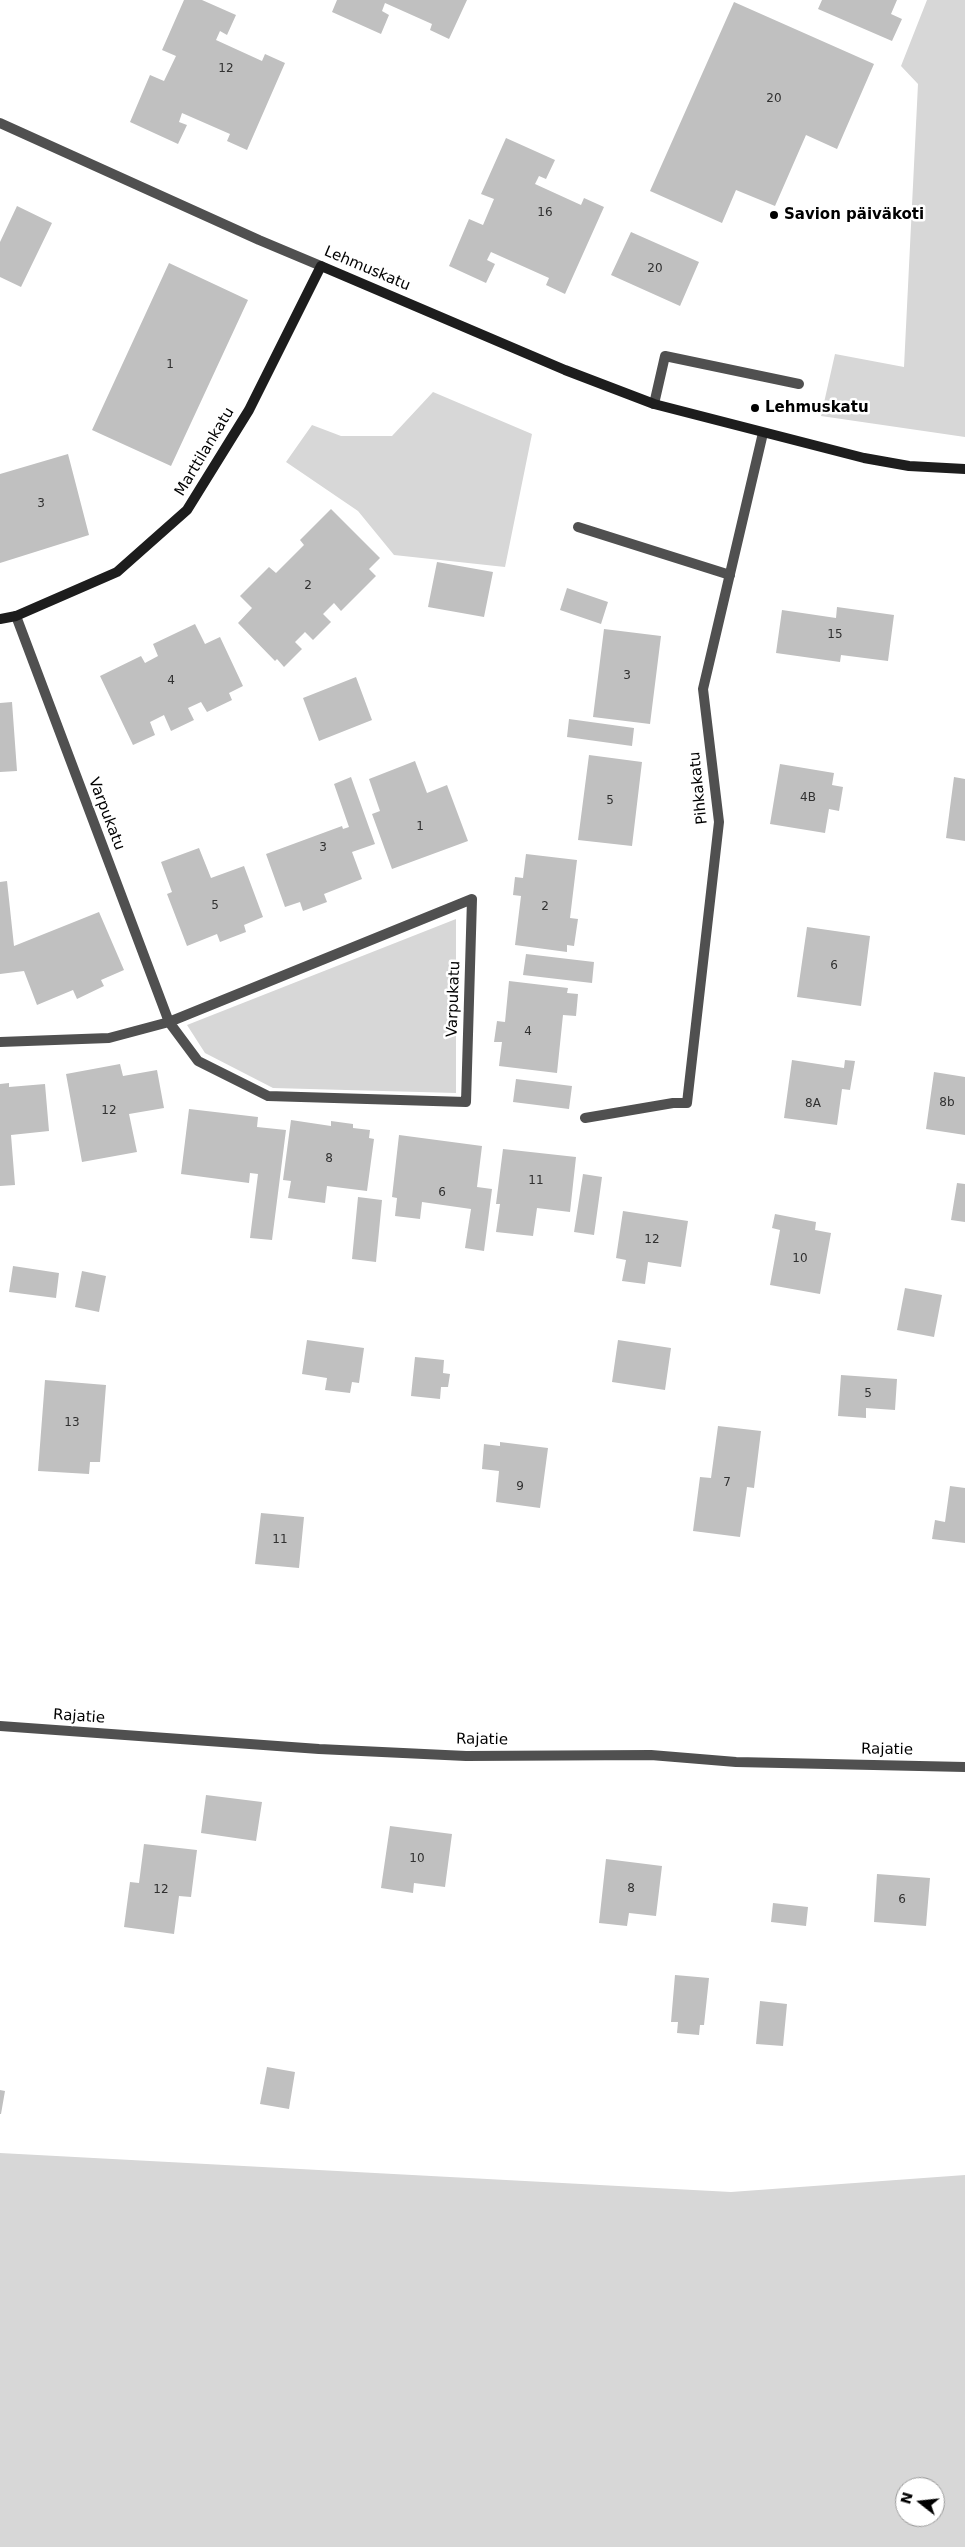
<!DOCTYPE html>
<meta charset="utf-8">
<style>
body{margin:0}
#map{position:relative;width:965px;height:2547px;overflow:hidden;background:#fff;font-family:"DejaVu Sans",sans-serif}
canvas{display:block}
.north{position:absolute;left:895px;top:2477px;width:50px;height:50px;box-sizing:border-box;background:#fff;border:1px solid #999;border-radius:50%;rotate:286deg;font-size:14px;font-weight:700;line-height:20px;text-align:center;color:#000}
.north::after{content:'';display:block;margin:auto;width:18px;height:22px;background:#000;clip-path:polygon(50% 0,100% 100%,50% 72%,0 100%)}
</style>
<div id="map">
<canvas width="965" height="2547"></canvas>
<div class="north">N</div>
</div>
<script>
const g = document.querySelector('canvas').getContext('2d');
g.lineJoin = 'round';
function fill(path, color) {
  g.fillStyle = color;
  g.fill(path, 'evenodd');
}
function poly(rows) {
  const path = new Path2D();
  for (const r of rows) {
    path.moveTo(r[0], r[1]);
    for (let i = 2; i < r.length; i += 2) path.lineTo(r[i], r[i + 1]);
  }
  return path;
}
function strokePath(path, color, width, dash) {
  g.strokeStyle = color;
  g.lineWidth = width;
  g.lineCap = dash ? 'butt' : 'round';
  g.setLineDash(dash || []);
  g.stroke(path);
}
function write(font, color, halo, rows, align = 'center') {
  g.font = font + ' "DejaVu Sans",sans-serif';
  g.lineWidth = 5;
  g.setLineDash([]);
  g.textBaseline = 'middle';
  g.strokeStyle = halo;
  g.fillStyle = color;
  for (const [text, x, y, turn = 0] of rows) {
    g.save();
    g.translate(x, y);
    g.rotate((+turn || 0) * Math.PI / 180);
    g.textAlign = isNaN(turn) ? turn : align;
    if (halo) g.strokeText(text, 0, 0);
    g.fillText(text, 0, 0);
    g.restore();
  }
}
fill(poly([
 [927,0,965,0,965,437,821,416,835,354,904,367,918,84,901,66],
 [433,392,532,434,505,567,394,555,358,511,286,462,312,425,341,436,392,436],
 [456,919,456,1093,273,1088,205,1053,187,1025],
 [0,2153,731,2192,965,2175,965,2547,0,2547],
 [905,2487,935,2487,935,2517,905,2517]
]), '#d7d7d7');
fill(poly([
 [184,0,202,0,236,15,227,35,220,31,216,40,262,61,265,54,285,63,247,150,227,141,230,134,182,113,179,122,187,125,178,144,130,122,150,75,164,81,176,56,162,50],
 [337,0,467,0,449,39,430,30,432,24,385,3,382,11,389,15,381,34,332,12],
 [822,0,897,0,891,14,902,19,892,41,818,9],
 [734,2,874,64,837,149,806,135,775,206,736,190,722,223,650,191],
 [506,138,555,160,546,179,539,176,535,184,581,205,584,198,604,207,565,294,546,285,549,278,491,252,487,260,495,264,486,283,449,266,469,219,483,225,494,199,481,194],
 [17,206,52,223,21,287,0,277,0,242],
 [631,232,699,262,680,306,611,275],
 [169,263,248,300,171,466,92,430],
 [68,454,89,535,0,563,0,474],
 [331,509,380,558,369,569,376,576,341,611,334,603,323,614,331,622,313,640,305,632,295,642,302,649,284,667,277,659,275,661,238,623,252,608,240,596,269,567,276,573,304,545,300,540],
 [437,562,493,572,484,617,428,607],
 [567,588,608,602,601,624,560,610],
 [837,607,894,615,888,661,841,655,840,662,776,653,782,610,836,618],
 [195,624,205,644,220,637,243,686,229,693,232,700,207,712,201,702,188,708,194,720,171,731,164,715,150,722,155,735,133,745,100,676,141,656,145,663,158,656,153,644],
 [604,629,661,636,650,724,593,717],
 [356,677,372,720,319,741,303,698],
 [12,702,17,771,0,772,0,703],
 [569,719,634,728,632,746,567,737],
 [589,755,642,762,632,846,578,840],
 [415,761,427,793,447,785,468,841,392,869,372,814,380,811,369,779],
 [780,764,834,773,832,785,843,787,839,811,829,809,825,833,770,824],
 [351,777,375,844,352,852,362,879,324,894,327,902,303,911,300,902,285,907,266,854,342,826,343,829,349,827,334,784],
 [954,777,965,779,965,841,946,838],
 [199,848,211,878,244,866,263,917,244,925,246,932,220,942,217,934,187,946,167,894,172,892,161,862],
 [526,854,577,860,570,918,578,919,574,946,567,945,567,952,515,945,521,896,513,895,515,877,523,878],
 [7,881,14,946,99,912,124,970,101,980,104,986,77,999,73,990,37,1005,24,971,0,974,0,882],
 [807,927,870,936,861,1006,797,997],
 [526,954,594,962,592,983,523,975],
 [509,981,568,988,567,993,578,994,576,1016,563,1015,557,1073,499,1066,502,1042,494,1042,497,1021,505,1022],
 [792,1060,844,1068,845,1060,855,1061,850,1090,842,1089,837,1125,784,1118],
 [120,1064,123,1076,157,1070,164,1108,129,1114,137,1152,82,1162,66,1074],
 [934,1072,965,1077,965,1135,926,1129],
 [516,1079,572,1086,569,1109,513,1102],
 [9,1083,9,1087,45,1084,49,1131,11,1135,15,1185,0,1186,0,1084],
 [189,1109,258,1117,257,1127,286,1130,272,1240,250,1238,258,1174,250,1173,249,1183,181,1174],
 [291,1120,331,1126,331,1121,353,1124,353,1128,370,1130,369,1138,374,1139,367,1191,327,1186,325,1203,288,1198,291,1181,283,1180],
 [399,1135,482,1146,477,1187,492,1189,484,1251,465,1248,471,1209,422,1202,420,1219,395,1216,397,1198,392,1197],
 [503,1149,576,1157,570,1212,537,1208,533,1236,496,1232,500,1204,496,1204],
 [583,1174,602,1177,594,1235,574,1232],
 [957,1183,965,1184,965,1222,951,1220],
 [358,1197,382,1200,376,1262,352,1259],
 [623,1211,688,1221,681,1267,648,1262,645,1284,622,1281,626,1260,616,1258],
 [775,1214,816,1222,815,1230,831,1233,820,1294,770,1285,780,1230,772,1228],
 [13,1266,59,1273,56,1298,9,1292],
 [82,1271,106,1276,99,1312,75,1307],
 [905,1288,942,1295,934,1337,897,1330],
 [307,1340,364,1348,359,1383,352,1382,350,1393,325,1390,327,1378,302,1374],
 [618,1340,671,1348,665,1390,612,1382],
 [415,1357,444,1360,443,1373,450,1374,448,1387,441,1387,440,1399,411,1396],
 [841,1375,897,1379,895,1410,866,1408,866,1418,838,1416],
 [45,1380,106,1385,100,1462,90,1462,89,1474,38,1471],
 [718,1426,761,1431,754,1488,747,1487,740,1537,693,1531,700,1477,711,1478],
 [500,1442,548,1448,540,1508,496,1502,499,1471,482,1469,484,1444,500,1446],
 [950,1486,965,1488,965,1543,932,1539,935,1520,945,1522],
 [261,1513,304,1517,299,1568,255,1564],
 [206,1795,262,1802,256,1841,201,1833],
 [390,1826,452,1834,445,1887,414,1883,413,1893,381,1888],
 [144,1844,197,1850,191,1897,179,1896,174,1934,124,1927,130,1882,139,1883],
 [606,1859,662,1866,656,1916,629,1913,627,1926,599,1923],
 [877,1874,930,1878,926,1926,874,1922],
 [773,1903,808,1907,806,1926,771,1922],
 [675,1975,709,1978,704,2025,700,2025,699,2035,677,2033,678,2022,671,2022],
 [760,2001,787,2004,783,2046,756,2044],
 [267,2067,295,2072,289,2109,260,2104],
 [0,2090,5,2091,1,2114,0,2114]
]), '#c0c0c0');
strokePath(poly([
 [654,404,665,356,799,384],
 [578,527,730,575]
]), '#505050', 10);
strokePath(poly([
 [0,123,259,240,321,266],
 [0,1042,109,1038,169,1022,472,899,466,1102,268,1096,198,1061,169,1022,16,616],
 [585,1118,673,1103,687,1103,719,822,703,689,763,433],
 [0,1726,319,1749,466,1756,651,1755,736,1762,965,1767]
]), '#505050', 10);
strokePath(poly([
 [0,619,16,616,117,572,187,510,249,410,321,266,565,370,654,404,864,458,909,466,965,469]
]), '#1d1d1d', 10);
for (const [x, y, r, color] of [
 [774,215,5,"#000"],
 [755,408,5,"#000"]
]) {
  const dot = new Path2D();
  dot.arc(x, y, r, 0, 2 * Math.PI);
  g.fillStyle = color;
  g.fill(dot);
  strokePath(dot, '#fff', 2);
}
write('12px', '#303030', null, [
 ["12",226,69],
 ["20",774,99],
 ["16",545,213],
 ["20",655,269],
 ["1",170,365],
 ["3",41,504],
 ["2",308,586],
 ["15",835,635],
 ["3",627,676],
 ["4",171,681],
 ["4B",808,798],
 ["5",610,801],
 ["1",420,827],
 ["3",323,848],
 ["5",215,906],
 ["2",545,907],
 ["6",834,966],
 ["4",528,1032],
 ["8b",947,1103],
 ["8A",813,1104],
 ["12",109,1111],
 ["8",329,1159],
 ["11",536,1181],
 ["6",442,1193],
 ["12",652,1240],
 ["10",800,1259],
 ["5",868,1394],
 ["13",72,1423],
 ["7",727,1483],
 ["9",520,1487],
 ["11",280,1540],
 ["10",417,1859],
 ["8",631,1889],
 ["12",161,1890],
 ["6",902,1900]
]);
write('bold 15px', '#000', '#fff', [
 ["Savion päiväkoti",784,215],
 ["Lehmuskatu",765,408]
], 'left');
write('15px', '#000', '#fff', [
 ["Lehmuskatu",367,269,23],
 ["Marttilankatu",205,452,-59],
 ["Pihkakatu",699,788,-96],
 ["Varpukatu",106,814,69],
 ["Varpukatu",454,999,-88],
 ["Rajatie",79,1717,4],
 ["Rajatie",482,1740,1],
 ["Rajatie",887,1750,1]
]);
</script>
